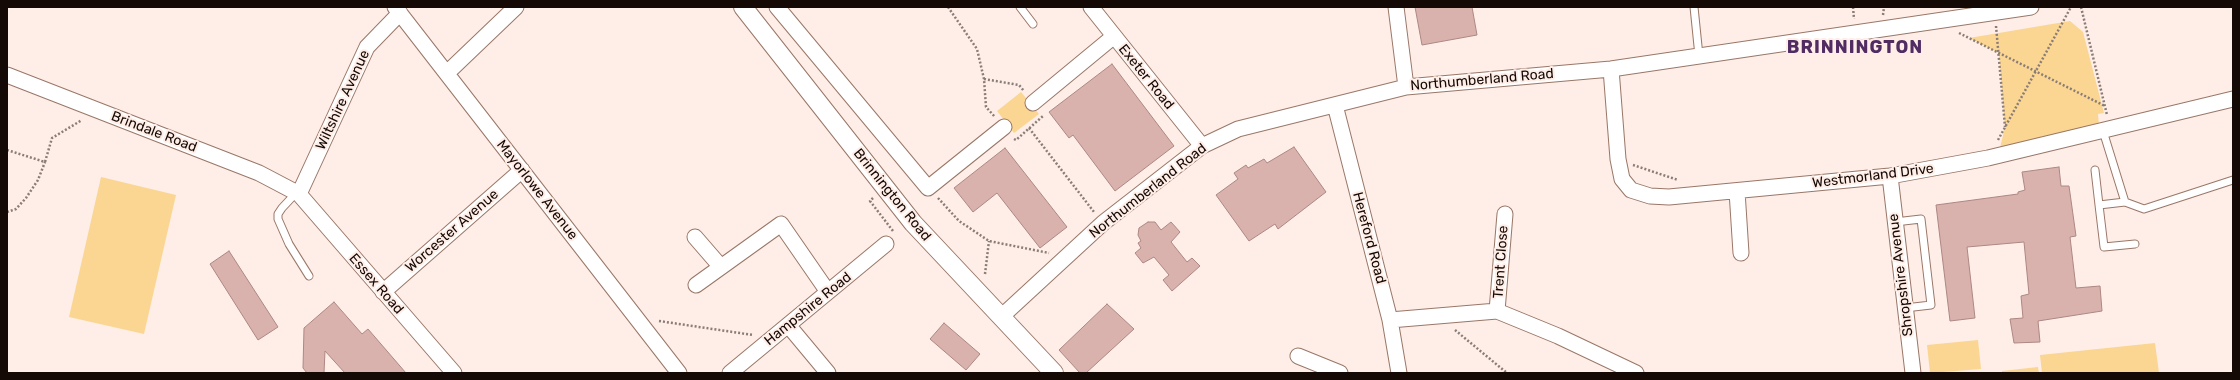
<!DOCTYPE html>
<style>
body{margin:0}
#map{position:relative;width:2240px;height:380px;overflow:hidden;background:#feeee7;font-family:Rubik,sans-serif}
canvas{display:block}
.frame{position:absolute;inset:0;border:8px solid #150905;pointer-events:none}
</style>
<div id="map">
<canvas width="2240" height="380"></canvas>
<div class="frame"></div>
</div>
<script>
const g = document.querySelector('canvas').getContext('2d');
g.lineJoin = 'round';
function fill(path, color) {
  g.fillStyle = color;
  g.fill(path, 'evenodd');
}
function poly(rows) {
  const path = new Path2D();
  for (const r of rows) {
    path.moveTo(r[0], r[1]);
    for (let i = 2; i < r.length; i += 2) path.lineTo(r[i], r[i + 1]);
  }
  return path;
}
function strokePath(path, color, width, dash) {
  g.strokeStyle = color;
  g.lineWidth = width;
  g.lineCap = dash ? 'butt' : 'round';
  g.setLineDash(dash || []);
  g.stroke(path);
}
function write(font, color, halo, rows, align = 'center') {
  g.font = font + ' Rubik,sans-serif';
  g.lineWidth = 4;
  g.setLineDash([]);
  g.textBaseline = 'middle';
  g.strokeStyle = halo;
  g.fillStyle = color;
  for (const [text, x, y, turn = 0] of rows) {
    g.save();
    g.translate(x, y);
    g.rotate((+turn || 0) * Math.PI / 180);
    g.textAlign = isNaN(turn) ? turn : align;
    if (halo) g.strokeText(text, 0, 0);
    g.fillText(text, 0, 0);
    g.restore();
  }
}
fill(poly([
 [2070,21,2083,32,2104,113,2098,114,2099,125,2000,148,2005,127,1999,53,1969,38],
 [1021,92,1039,114,1014,133,997,111],
 [101,177,176,195,144,334,69,317],
 [1978,340,1981,369,1930,373,1927,345],
 [2155,343,2159,373,2042,373,2040,355],
 [2038,367,2039,373,2002,373,2002,371]
]), '#fad692');
const building = poly([
 [1415,7,1472,7,1477,35,1422,45,1415,7],
 [1112,64,1174,146,1115,191,1073,135,1069,138,1049,112,1112,64],
 [1294,147,1326,192,1278,229,1275,224,1249,241,1216,195,1238,179,1234,173,1246,165,1248,168,1264,159,1267,163,1294,147],
 [1005,148,1067,227,1040,248,997,193,973,212,954,188,1005,148],
 [2059,167,2061,186,2069,186,2076,236,2070,237,2076,288,2100,286,2102,311,2038,321,2040,342,2014,343,2010,319,2023,318,2021,296,2029,294,2024,242,1967,247,1975,318,1950,321,1936,205,2018,194,2018,192,2025,190,2022,172,2059,167],
 [1148,222,1155,222,1161,230,1171,222,1180,232,1171,242,1187,262,1192,258,1200,266,1172,291,1163,280,1169,275,1154,257,1143,263,1135,253,1141,248,1138,243,1141,241,1138,235,1139,228,1148,222],
 [229,251,278,327,258,340,210,264,229,251],
 [334,302,362,334,368,329,406,373,345,373,325,351,324,373,307,373,303,368,304,328,334,302],
 [1107,304,1134,329,1086,373,1080,373,1059,350,1107,304],
 [944,323,980,354,966,370,930,339,944,323]
]);
fill(building, '#dab2ad');
strokePath(building, '#ad8782', 1);
const service = poly([
 [1020,7,1033,24],
 [1694,7,1699,56],
 [2103,131,2125,202,2099,205,2104,247,2135,244],
 [2095,170,2099,205],
 [296,193,282,208,278,214,278,219,289,244,309,276],
 [2125,202,2144,209,2233,180],
 [1895,222,1921,219,1931,305,1905,308]
]);
const minor = poly([
 [395,7,679,373],
 [777,7,928,188,1004,127],
 [1091,7,1202,146],
 [1396,7,1406,87],
 [1611,69,1618,159,1622,179,1631,190,1650,196,1669,197,1890,176,1988,158,2233,99],
 [447,73,516,7],
 [7,75,259,173,299,194,454,373],
 [1033,103,1113,37],
 [1335,105,1390,320,1399,373],
 [1890,176,1913,373],
 [1737,191,1741,253],
 [299,194,367,47,400,13],
 [695,237,721,267],
 [696,285,781,224,828,292],
 [383,292,522,170],
 [1497,311,1505,214],
 [1001,317,1103,223,1202,146,1238,129,1406,87,1611,69,2031,7],
 [1390,320,1497,311,1558,336,1636,373],
 [788,325,828,373],
 [1298,356,1340,373],
 [730,373,886,244]
]);
const tertiary = poly([
 [743,7,913,223,1054,373]
]);
strokePath(service, '#997768', 9);
strokePath(minor, '#997768', 17);
strokePath(tertiary, '#997768', 20);
strokePath(poly([
 [948,7,977,49,984,79,986,107,995,117],
 [1853,7,1854,19],
 [2081,7,2107,115],
 [1883,15,1884,7],
 [1996,26,2005,127],
 [1959,33,2105,106],
 [984,79,1019,85,1024,91],
 [1029,128,1094,212],
 [1014,139,1016,140,1043,116],
 [1998,140,2071,7],
 [7,150,45,162,52,138,82,120],
 [1633,165,1678,180],
 [873,198,870,201,893,231],
 [938,198,959,221,989,241,1049,253],
 [7,212,16,209,26,198,38,180,45,162],
 [985,274,989,241],
 [659,321,753,335],
 [1455,330,1507,373]
]), '#8a7c77', 2.5, [2, 2]);
strokePath(service, '#fff', 7);
strokePath(minor, '#fff', 15);
strokePath(tertiary, '#fff', 18);
write('14px', '#150905', '#feeee7', [
 ["Exeter Road",1146,77,51],
 ["Northumberland Road",1482,80,-5],
 ["Wiltshire Avenue",343,100,-65],
 ["Brindale Road",154,132,21],
 ["Westmorland Drive",1873,176,-7],
 ["Mayorlowe Avenue",537,190,52],
 ["Northumberland Road",1148,191,-38],
 ["Brinnington Road",892,195,51],
 ["Worcester Avenue",452,231,-41],
 ["Hereford Road",1369,238,75],
 ["Trent Close",1501,262,-86],
 ["Shropshire Avenue",1901,275,-97],
 ["Essex Road",376,284,49],
 ["Hampshire Road",808,309,-39]
]);
g.letterSpacing = '1px';
write('bold 18px', '#502c63', '#feeee7', [
 ["BRINNINGTON",1855,48]
]);
g.letterSpacing = '0px';
</script>
